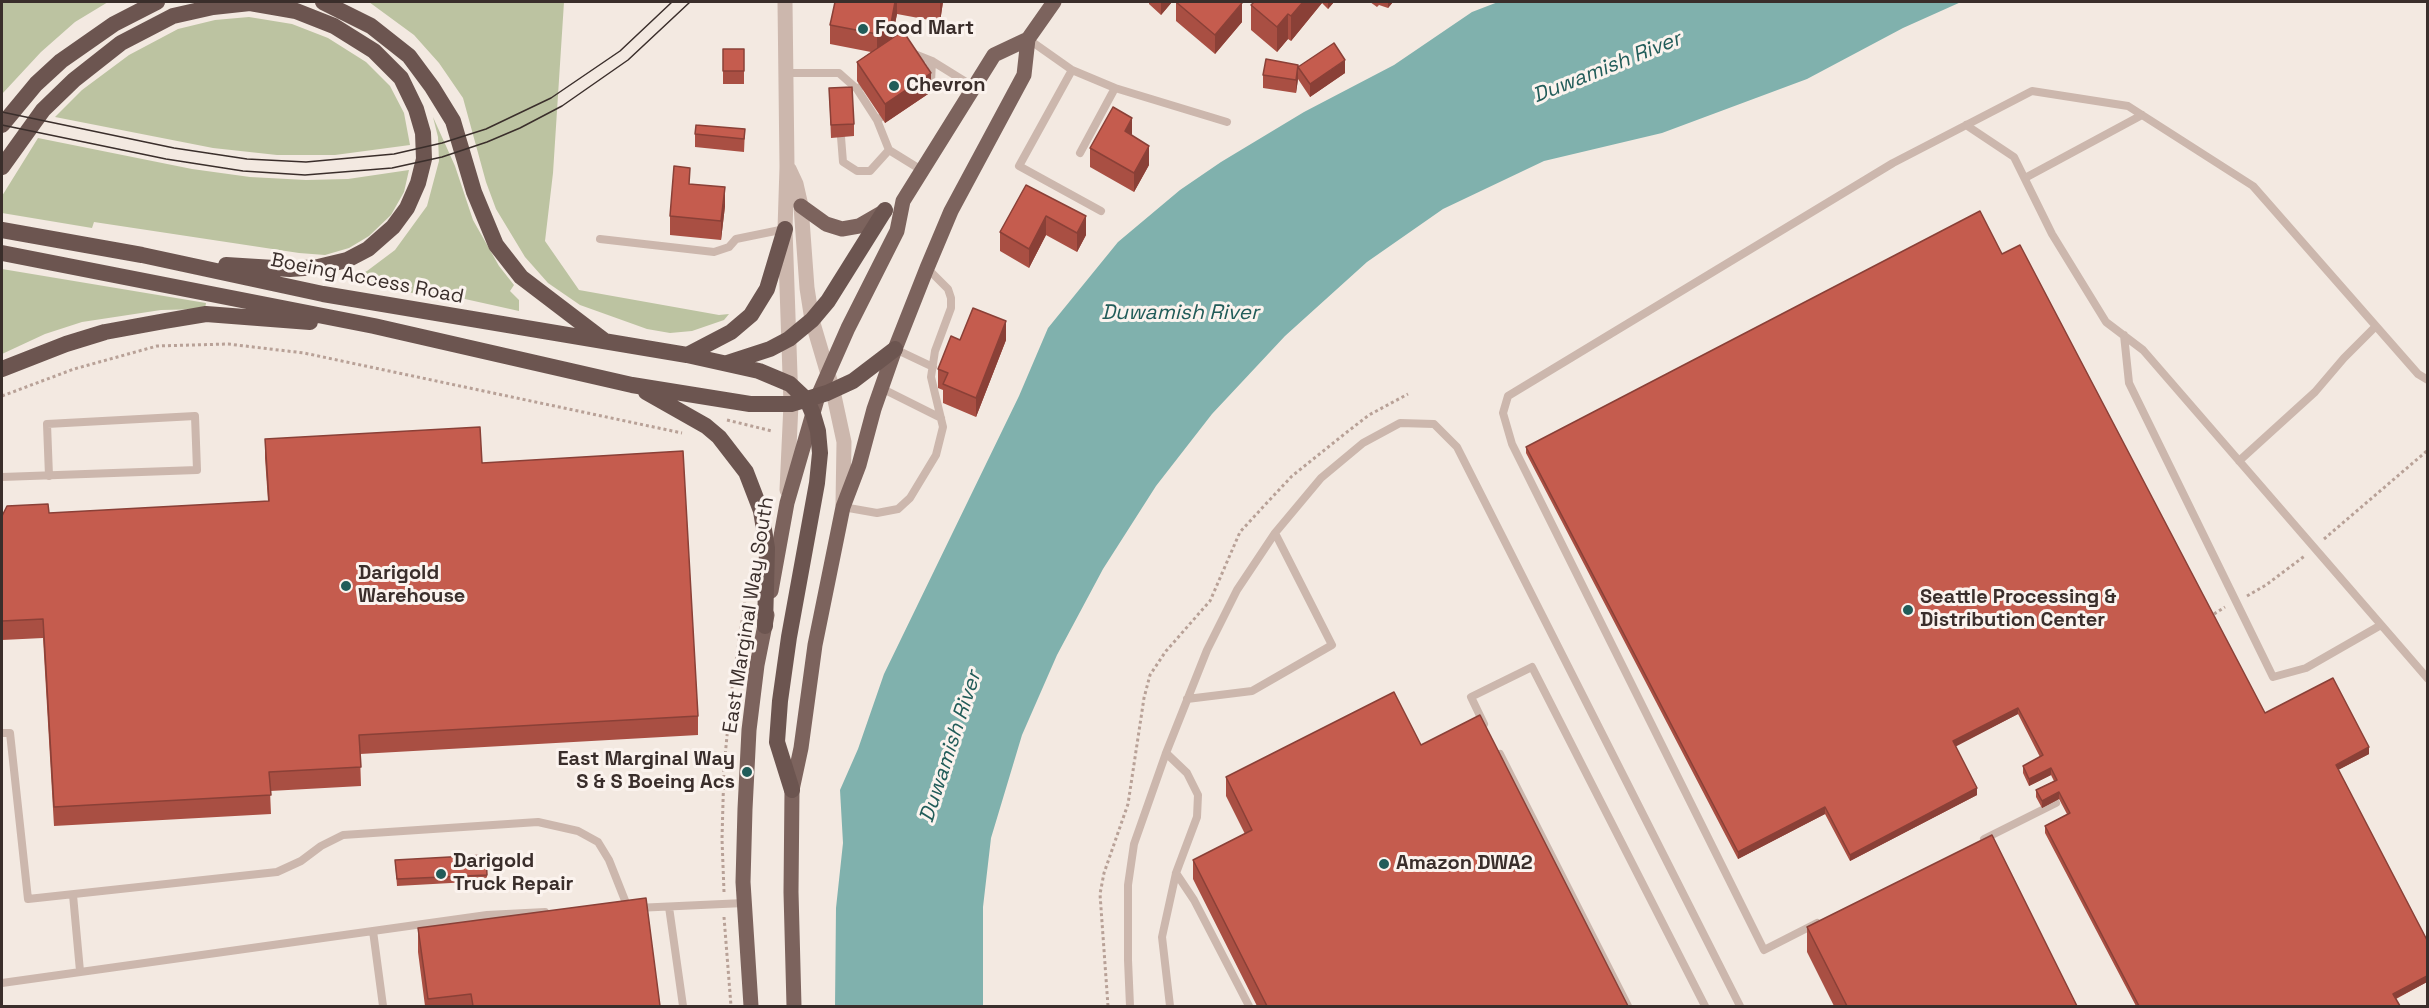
<!DOCTYPE html>
<style>
body{margin:0}
#map{position:relative;width:2429px;height:1008px;overflow:hidden;background:#f3e9e1;font-family:"Space Grotesk",sans-serif}
canvas{display:block}
.frame{position:absolute;inset:0;border:3px solid #3a2e2b;pointer-events:none}
</style>
<div id="map">
<canvas width="2429" height="1008"></canvas>
<div class="frame"></div>
</div>
<script>
const g = document.querySelector('canvas').getContext('2d');
g.lineJoin = 'round';
function fill(path, color) {
  g.fillStyle = color;
  g.fill(path, 'evenodd');
}
function poly(rows) {
  const path = new Path2D();
  for (const r of rows) {
    path.moveTo(r[0], r[1]);
    for (let i = 2; i < r.length; i += 2) path.lineTo(r[i], r[i + 1]);
  }
  return path;
}
function strokePath(path, color, width, dash) {
  g.strokeStyle = color;
  g.lineWidth = width;
  g.lineCap = dash ? 'butt' : 'round';
  g.setLineDash(dash || []);
  g.stroke(path);
}
function write(font, color, halo, rows, align = 'center') {
  g.font = font + ' "Space Grotesk",sans-serif';
  g.lineWidth = 6;
  g.setLineDash([]);
  g.textBaseline = 'middle';
  g.strokeStyle = halo;
  g.fillStyle = color;
  for (const [text, x, y, turn = 0] of rows) {
    g.save();
    g.translate(x, y);
    g.rotate((+turn || 0) * Math.PI / 180);
    g.textAlign = isNaN(turn) ? turn : align;
    if (halo) g.strokeText(text, 0, 0);
    g.fillText(text, 0, 0);
    g.restore();
  }
}
fill(poly([
 [2,2,108,2,75,22,41,52,2,94],
 [369,2,564,2,553,173,545,241,579,290,719,315,729,314,724,320,692,331,670,333,647,329,580,305,548,283,525,257,496,209,486,182,463,98,439,63,414,35],
 [249,17,292,24,328,38,366,62,390,86,404,113,410,145,335,155,277,155,213,148,55,117,82,90,129,55,178,29,215,20],
 [433,117,455,166,473,220,499,266,514,285,510,291,519,300,519,311,465,299,428,296,355,282,350,279,367,271,395,250,427,206,439,161,438,137],
 [38,138,192,169,250,177,306,180,348,179,409,170,404,192,391,215,369,236,349,248,325,255,299,253,94,222,92,228,2,213,2,196],
 [2,269,206,303,205,309,161,310,82,322,45,334,2,354]
]), '#bcc3a1');
fill(poly([
 [1498,2,1961,2,1903,28,1807,79,1662,133,1544,161,1443,209,1367,262,1285,336,1212,414,1156,486,1103,569,1057,655,1022,735,991,838,983,907,983,1006,835,1006,836,908,843,843,840,790,858,749,884,674,1019,396,1048,328,1118,242,1180,190,1221,162,1304,112,1394,65,1472,12]
]), '#80b1ad');
strokePath(poly([
 [2,396,74,369,157,346,228,344,304,353,682,433],
 [727,420,772,431],
 [2324,539,2428,450],
 [2247,596,2266,585,2306,555],
 [2214,614,2225,607],
 [724,892,722,839,724,767,731,695,748,580],
 [724,917,731,1006],
 [1108,1006,1100,894,1104,873,1128,804,1144,698,1150,675,1166,651,1210,601,1240,532,1263,507,1292,476,1347,432,1369,415,1408,394]
]), '#b8a197', 3, [3, 3]);
strokePath(poly([
 [1028,39,1072,70,1115,88,1080,153],
 [909,55,912,53,932,61,974,87],
 [1072,70,1019,166,1101,211],
 [786,73,839,73,857,89],
 [927,86,931,83,932,61,930,63],
 [860,87,857,89,877,120,880,118],
 [1115,88,1227,122],
 [877,120,889,150,923,171],
 [1966,125,2014,157,2052,234,2106,322,2143,350,2428,679],
 [841,137,843,162,857,171,870,171,889,150],
 [2025,178,2142,115],
 [600,239,714,252,729,247,736,239,785,229],
 [2124,335,2129,383,2273,677,2306,668,2381,625],
 [895,349,933,367],
 [881,388,941,418],
 [2239,461,2315,392,2344,358,2376,326],
 [2,477,197,470,195,416,47,424,49,476],
 [843,507,877,513,898,509,910,498,936,455,943,427,931,377,935,351,951,308,951,298,948,289,927,268],
 [1187,699,1252,691,1332,645,1275,533],
 [1484,724,1471,697,1532,667,1705,1006],
 [2,733,10,733,28,899,277,872,301,861,321,846,343,835,538,822,578,831,598,842,609,860,628,908],
 [1166,753,1187,773,1198,795,1197,817,1176,873,1162,937,1170,1006],
 [1500,754,1628,1006],
 [1984,839,2056,803],
 [1176,873,1194,900,1249,1006],
 [73,895,80,971],
 [669,907,683,1006],
 [636,908,744,903],
 [1817,923,1764,950,1512,444,1503,413,1508,396,1893,163,2032,91,2128,106,2253,186,2418,374,2428,380],
 [373,931,383,1006],
 [2,983,487,915,545,912],
 [1130,1006,1128,960,1128,885,1134,844,1166,753,1207,650,1237,590,1275,533,1321,478,1363,443,1400,423,1434,424,1457,447,1740,1006]
]), '#ccb7ad', 8);
strokePath(poly([
 [785,2,787,167,785,229,791,404,787,490],
 [789,169,796,184,801,206,807,288,812,320,833,391,844,442,843,504]
]), '#ccb7ad', 15);
strokePath(poly([
 [801,206,826,224,842,229,859,226,885,211],
 [771,591,787,503,818,396,848,328,897,231,903,201,994,55,1028,39],
 [751,1006,743,882,745,809,749,730,757,665,767,615],
 [794,1006,791,892,792,790,801,748,815,645,843,507,859,465,874,409,895,349,927,268,951,211,1024,75,1028,39,1054,2]
]), '#7c635d', 15);
strokePath(poly([
 [323,2,371,26,409,56,432,87,453,121,474,192,496,245,521,277,605,341],
 [2,125,36,84,61,61,114,24,157,2],
 [2,167,43,110,74,80,121,43,173,16,213,7,250,3,296,11,334,26,374,51,401,78,416,109,423,133,424,159,418,183,407,208,393,227,368,249,347,260,318,267,290,269,226,265],
 [2,230,142,255,323,294,687,355,759,371,790,384,807,400,813,414,818,431,820,453,817,483,789,637,780,701,777,742,792,790],
 [2,253,374,326,632,385,750,404,791,404,827,393,853,381,895,349],
 [687,355,731,332,751,315,767,289,785,229],
 [727,363,770,349,789,339,812,320,828,301,885,210],
 [2,369,66,344,105,332,165,321,206,314,310,322],
 [646,392,706,426,719,437,746,472,761,511,767,548,765,626]
]), '#6c5550', 16);
strokePath(poly([
 [2,112,174,148,247,159,306,162,394,154,442,143,486,129,551,98,620,51,672,2],
 [2,125,166,159,243,171,305,175,392,168,442,157,487,142,520,128,562,106,628,60,690,2]
]), '#3a2e2b', 1.5);
fill(poly([
 [835,2,943,2,940,22,897,14,892,39,931,92,885,123,857,81,857,62,871,52,830,44,830,25],
 [1149,2,1172,2,1161,15,1149,4],
 [1176,2,1242,22,1215,54,1176,21],
 [1254,2,1334,2,1328,9,1322,3,1291,41,1288,39,1277,52,1251,30,1251,5],
 [1370,2,1393,2,1388,8,1379,5,1377,7],
 [723,49,744,49,744,84,723,84],
 [1298,67,1345,73,1310,97,1298,79,1296,93,1263,88,1263,75],
 [829,88,854,124,854,136,831,138],
 [745,129,744,152,695,147,695,134],
 [1132,136,1149,165,1134,192,1090,167,1090,148],
 [690,184,725,206,721,240,670,235,670,216],
 [1026,185,1086,235,1077,252,1046,235,1029,268,1000,251,1000,232],
 [2002,254,2265,713,2369,754,2338,770,2427,940,2427,982,2396,999,2400,1006,2136,1006,2045,833,2045,826,2067,814,2059,799,2042,808,2036,797,2036,790,2054,781,2051,775,2029,786,2023,773,2023,766,2040,757,2018,714,1955,746,1977,795,1850,861,1825,814,1738,859,1526,453,1526,447],
 [960,340,1006,340,976,417,943,403,943,390,938,388,938,369],
 [265,439,482,463,698,716,698,735,360,754,361,786,270,791,271,814,54,826,43,638,2,640,2,516,268,501,265,458],
 [1421,745,1628,1006,1257,1006,1193,879,1193,860,1245,834,1226,796,1226,777],
 [395,860,487,875,487,881,397,886],
 [1807,927,2077,1006,1834,1006,1807,952],
 [418,928,660,1006,425,1006,418,952]
]), '#a94f43');
fill(poly([
 [895,2,897,2,897,14,890,48,877,53,877,34],
 [940,2,943,2,940,22],
 [1161,2,1172,2,1161,15],
 [1303,2,1322,2,1322,3,1291,41,1291,16],
 [1328,2,1334,2,1328,9],
 [1388,2,1393,2,1388,8],
 [1242,3,1242,22,1215,54,1215,35],
 [1288,14,1288,39,1277,52,1277,27],
 [1345,60,1345,73,1310,97,1310,84],
 [1298,65,1298,79,1296,93,1296,80],
 [931,73,931,92,885,123,885,104],
 [1132,118,1132,137,1125,131],
 [1149,146,1149,165,1134,192,1134,173],
 [725,187,725,206,721,240,721,221],
 [1046,216,1046,235,1029,268,1029,249],
 [1086,216,1086,235,1077,252,1077,233],
 [1006,321,1006,340,976,417,976,398],
 [2018,708,2018,714,1953,748,1953,741],
 [2369,747,2369,754,2336,771,2336,765],
 [2051,768,2051,775,2029,786,2029,779],
 [1977,788,1977,795,1850,861,1850,855],
 [2059,792,2059,799,2042,808,2042,801],
 [1825,807,1825,814,1738,859,1738,852],
 [2427,976,2427,982,2393,1000,2393,994]
]), '#8a4037');
const building = poly([
 [835,2,895,2,890,29,877,34,830,25,835,2],
 [1176,2,1240,2,1242,3,1215,35,1176,2],
 [1254,2,1303,2,1291,16,1288,14,1277,27,1251,5,1254,2],
 [903,31,931,73,885,104,857,62,903,31],
 [1334,43,1345,60,1310,84,1298,67,1334,43],
 [723,49,744,49,744,71,723,71,723,49],
 [1266,59,1298,65,1296,80,1263,75,1266,59],
 [852,87,854,124,831,125,829,88,852,87],
 [1113,107,1132,118,1125,131,1149,146,1134,173,1090,148,1113,107],
 [696,125,745,129,744,139,695,134,696,125],
 [674,166,690,168,689,184,725,187,721,221,670,216,674,166],
 [1026,185,1086,216,1077,233,1046,216,1029,249,1000,232,1026,185],
 [1980,211,2002,254,2020,245,2265,713,2333,678,2369,747,2336,765,2427,940,2427,976,2393,994,2400,1006,2139,1006,2045,826,2070,813,2059,792,2042,801,2036,790,2057,780,2051,768,2029,779,2023,766,2043,755,2018,708,1953,741,1977,788,1850,855,1825,807,1738,852,1526,447,1980,211],
 [973,308,1006,321,976,398,943,384,948,373,938,369,951,336,960,340,973,308],
 [480,427,482,463,683,451,698,716,359,735,361,767,269,772,271,795,54,807,43,619,2,621,2,516,7,506,48,504,49,513,269,501,265,439,480,427],
 [1394,692,1421,745,1480,715,1628,1006,1267,1006,1193,860,1252,830,1226,777,1394,692],
 [1992,835,2077,1006,1847,1006,1807,927,1992,835],
 [486,855,487,875,397,879,395,860,486,855],
 [646,898,660,1006,473,1006,471,994,428,999,418,928,646,898]
]);
fill(building, '#c55c4e');
strokePath(building, '#8a4037', 1.5);
for (const [x, y, r, color] of [
 [863,29,6,"#215c59"],
 [894,86,6,"#215c59"],
 [346,586,6,"#215c59"],
 [1908,610,6,"#215c59"],
 [747,772,6,"#215c59"],
 [1384,864,6,"#215c59"],
 [441,874,6,"#215c59"]
]) {
  const dot = new Path2D();
  dot.arc(x, y, r, 0, 2 * Math.PI);
  g.fillStyle = color;
  g.fill(dot);
  strokePath(dot, '#fbf3ee', 2);
}
write('bold 20px', '#3a2e2b', '#fbf3ee', [
 ["Food Mart",875,29],
 ["Chevron",906,86],
 ["Darigold",358,574],
 ["Warehouse",358,597],
 ["Seattle Processing &",1920,598],
 ["Distribution Center",1920,621],
 ["East Marginal Way",735,760,"right"],
 ["S & S Boeing Acs",735,783,"right"],
 ["Darigold",453,862],
 ["Truck Repair",453,885],
 ["Amazon DWA2",1396,864]
], 'left');
write('20px', '#3a2e2b', '#fbf3ee', [
 ["Boeing Access Road",367,279,11],
 ["East Marginal Way South",749,615,-81]
]);
write('italic 21px', '#215c59', '#fbf3ee', [
 ["Duwamish River",1607,68,-22],
 ["Duwamish River",1180,313],
 ["Duwamish River",951,747,-72]
]);
</script>
